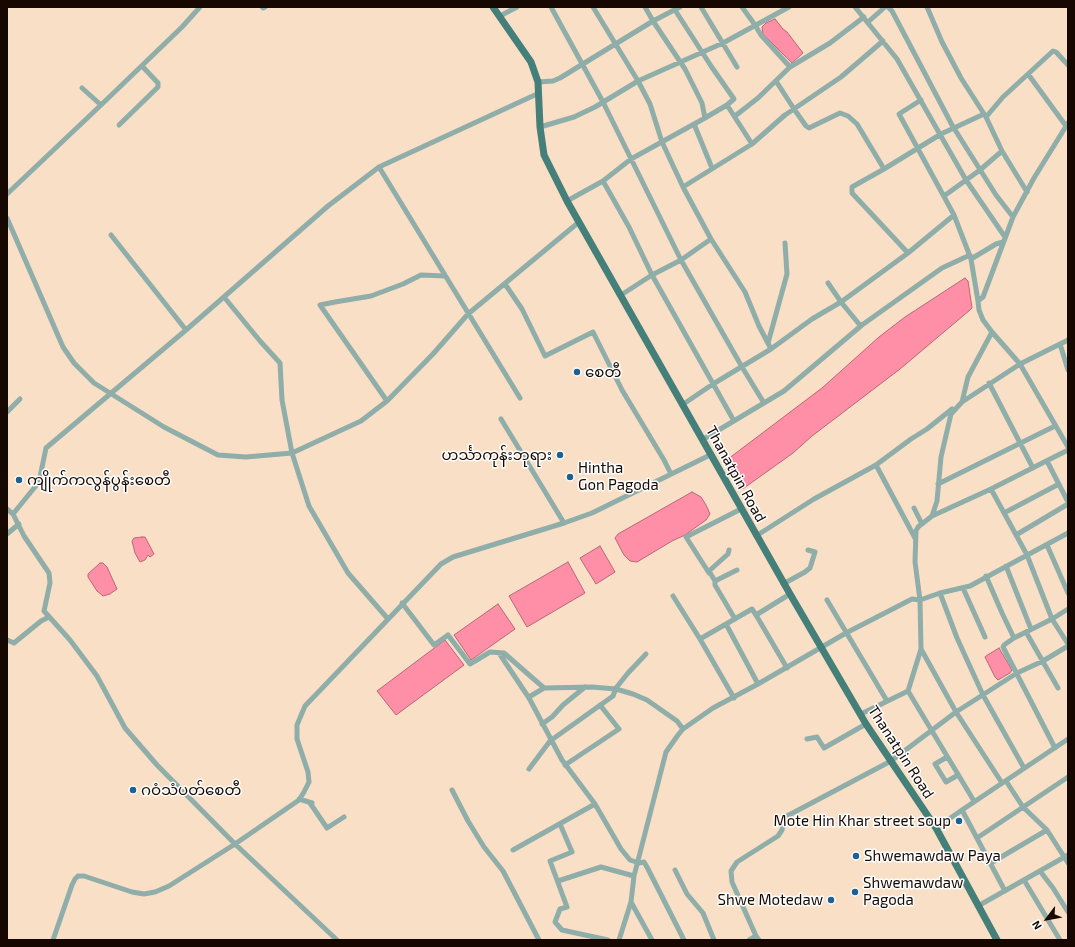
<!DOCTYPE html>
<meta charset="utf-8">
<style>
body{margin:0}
#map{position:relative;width:1075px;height:947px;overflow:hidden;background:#f8dfc5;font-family:"Exo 2",sans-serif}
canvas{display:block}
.frame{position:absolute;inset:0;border:8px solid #160800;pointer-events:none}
.north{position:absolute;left:1027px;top:899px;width:40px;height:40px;-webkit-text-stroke:3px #fff;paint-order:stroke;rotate:238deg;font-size:11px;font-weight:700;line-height:16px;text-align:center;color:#160800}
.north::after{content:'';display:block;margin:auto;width:14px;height:18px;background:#160800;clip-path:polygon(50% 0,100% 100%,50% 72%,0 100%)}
</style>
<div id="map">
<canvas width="1075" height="947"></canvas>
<div class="frame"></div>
<div class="north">N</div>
</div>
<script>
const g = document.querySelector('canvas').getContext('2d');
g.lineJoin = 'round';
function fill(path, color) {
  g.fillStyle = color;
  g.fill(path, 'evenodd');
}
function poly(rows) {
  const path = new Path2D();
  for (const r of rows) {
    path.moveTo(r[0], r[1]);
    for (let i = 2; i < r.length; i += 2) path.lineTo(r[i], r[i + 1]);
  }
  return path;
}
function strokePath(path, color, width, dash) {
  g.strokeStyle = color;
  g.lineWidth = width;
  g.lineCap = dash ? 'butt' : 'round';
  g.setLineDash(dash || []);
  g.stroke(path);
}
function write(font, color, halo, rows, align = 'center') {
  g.font = font + ' "Exo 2","Noto Sans Myanmar",sans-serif';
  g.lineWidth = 3;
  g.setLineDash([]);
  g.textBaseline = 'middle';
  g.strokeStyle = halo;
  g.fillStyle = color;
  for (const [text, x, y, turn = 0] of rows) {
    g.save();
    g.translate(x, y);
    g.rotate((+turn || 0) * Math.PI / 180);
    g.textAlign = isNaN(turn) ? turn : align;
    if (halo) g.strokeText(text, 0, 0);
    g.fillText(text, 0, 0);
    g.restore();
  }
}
const water = poly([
 [775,19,783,29,787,32,803,53,792,63,763,34,762,27,766,23,775,19],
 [965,278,968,281,972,308,970,310,900,369,812,436,793,453,744,488,741,489,740,488,728,467,727,462,728,459,822,388,879,337,905,317,965,278],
 [692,492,701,497,706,505,710,514,706,520,685,535,672,541,637,562,630,561,624,555,615,538,618,534,692,492],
 [142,537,145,537,154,554,150,557,148,555,145,560,140,562,135,553,132,541,134,538,142,537],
 [600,546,615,572,596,584,580,558,600,546],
 [568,562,585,593,527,627,509,596,568,562],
 [100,563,103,563,107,567,117,589,110,594,103,596,97,591,88,577,88,574,100,563],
 [498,604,515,629,471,660,454,635,498,604],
 [445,640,464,665,396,715,377,691,445,640],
 [999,648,1012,670,1010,673,998,680,995,677,985,657,986,656,999,648]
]);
fill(water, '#fe8fa7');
strokePath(water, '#b86675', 1);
strokePath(poly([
 [262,7,263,8,265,7],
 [551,7,603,102,681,260,742,367,764,403],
 [593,7,638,81,650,104,662,142,683,187,711,239,745,292,759,326,771,349],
 [645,7,653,21,685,69,702,103,705,118],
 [701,7,737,67],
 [742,7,755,25,761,35,790,67,830,43,864,17],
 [855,7,897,59,966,180,1005,237],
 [888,7,892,11,952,125,996,195,1013,217],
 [927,7,942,42,961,78,986,117,1002,151,1027,192],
 [500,16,517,7],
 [868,22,885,7],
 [1028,74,1053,51,1056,52,1068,65],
 [776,81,794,109,806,126,809,128,840,113,848,116,857,124,884,169],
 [538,82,553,81,560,78,653,21,680,7],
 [82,88,101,105],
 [921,100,899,114,954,215,971,259,978,301],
 [735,116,758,98,790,67],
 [986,117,1003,97,1028,74,1066,126],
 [694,124,712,168],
 [119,125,158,87,158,83,142,66],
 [540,127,574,117,595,107,638,81,723,43,789,7],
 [752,144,785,115,841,77,883,41],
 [603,181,629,227,652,275,734,421],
 [683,187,752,144,727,105],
 [7,194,101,105,182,27,200,7],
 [944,196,980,170,1002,151],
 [567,201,603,181,631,159,705,118,727,105,734,99,711,66,675,10],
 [7,218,63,347,74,363,94,383,164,427,218,455,246,457,292,453,309,506,348,573,388,619],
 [111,235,186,330],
 [908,253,852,193,852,187,884,169,941,134,984,114],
 [971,259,996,244,1003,242],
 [828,283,841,302,859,324,862,325,942,268,970,255],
 [505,284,522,309,545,356,593,332,622,390,664,460,671,474],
 [621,295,652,275,681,260,711,239],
 [224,297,260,341,280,363,282,400,292,453,361,421,387,401,433,354,468,314,579,222],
 [992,332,1020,364,1068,447],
 [768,343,787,274,785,243],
 [1060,344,1068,370],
 [989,383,1033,468],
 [520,398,379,167,537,94],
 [387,401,320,305,335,302,371,296,403,284,421,275,445,276],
 [962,402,1020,364,1068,340],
 [682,405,713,384,771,349,812,319,841,302,908,253,954,215],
 [7,412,20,399],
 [501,419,564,523],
 [702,440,784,391,862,325],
 [1047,461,1068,502],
 [876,465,915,538],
 [938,484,1055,426],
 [991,489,1027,555,1052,619,1068,644],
 [914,508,922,524],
 [7,509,13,514,24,536,49,573,50,583,44,611,70,640,97,676,125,728,157,765,235,844,337,940],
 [1004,513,1059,484],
 [13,514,39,482,46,448,186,330,328,206,379,167],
 [932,516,991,489,1068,450],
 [7,534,19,524],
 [1016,535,1068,504],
 [756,536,814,499,876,465,911,439,927,429,952,409],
 [1047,545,1068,593],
 [1006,566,1031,629],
 [709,573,686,537,741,509],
 [986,576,1002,613,1014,638],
 [715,581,709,571,728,554,729,550],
 [783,584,805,572,810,568,815,552,808,550],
 [963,588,985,637],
 [940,593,970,586,1068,533],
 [673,596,700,639,734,698],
 [827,600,887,701],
 [402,603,434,645,448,635,470,664,490,652,504,653,544,688],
 [756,615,787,668],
 [735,619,715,585,715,581,737,570],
 [726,624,758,684],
 [1026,632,1058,688],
 [700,639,752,609,756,615,790,594],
 [7,640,14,643,41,621,49,617],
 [921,649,956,712,1002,783],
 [499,653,529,698,562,760,595,804,621,849,630,860,639,863,644,862,647,867,684,940],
 [529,697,544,688,592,687,616,689,633,694,647,700,677,721,683,729],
 [861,714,908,691],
 [542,724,552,717,563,705,585,687],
 [807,739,817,737,824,748,866,724],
 [1055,748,1003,647,1004,645,1014,638,1052,619,1068,609],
 [947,757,935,764,946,782,958,775],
 [565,765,619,729,600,705],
 [529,769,550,741,613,696,616,688,628,673,646,654],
 [1006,781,1023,807,1047,830,1068,863],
 [452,790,468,821,484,847,503,871,539,940],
 [299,799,312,803],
 [974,801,908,691,921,649,920,600,915,562,916,531,918,527,932,516,937,501,941,457,951,414,962,402,968,377,992,332,983,320,979,310,978,301,983,297,1013,217,1034,178,1068,123],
 [310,803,327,828,344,817],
 [962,810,1005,891],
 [560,824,572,852,550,861,567,907,560,909,555,922,562,930,608,940],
 [936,828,962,810,1068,739],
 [977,838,1068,777],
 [513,850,595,804],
 [991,863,1047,830],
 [675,870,687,894,703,913,714,940],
 [1040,871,1053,888,1068,912],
 [1024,880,1060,940],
 [558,881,601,867,634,876],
 [631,902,652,940],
 [978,906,1068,855],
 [53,940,72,885,75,879,78,876,84,876,132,892,144,894,155,892,169,886,235,844,299,800,304,792,309,782,308,772,297,739,297,725,305,706,441,564,453,557,564,523,592,513,710,455],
 [619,940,631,902,634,876,666,752,678,735,683,729,713,708,758,684,846,633,912,599,920,600,940,593,957,638,983,695,1024,768],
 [749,940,756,936],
 [759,940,756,936,732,882,731,871,737,862,778,836,782,830,784,821,787,816,891,761,956,712,1017,673,1043,661,1068,646]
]), '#8fada9', 5);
strokePath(poly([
 [493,7,531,62,538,82,540,127,544,155,567,201,790,594,866,724,936,828,997,940]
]), '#447f79', 7);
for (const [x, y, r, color] of [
 [577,372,4,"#1d6095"],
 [560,455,4,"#1d6095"],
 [570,477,4,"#1d6095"],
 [19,480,4,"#1d6095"],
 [133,790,4,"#1d6095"],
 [959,821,4,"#1d6095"],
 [856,856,4,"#1d6095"],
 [855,892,4,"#1d6095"],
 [831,900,4,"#1d6095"]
]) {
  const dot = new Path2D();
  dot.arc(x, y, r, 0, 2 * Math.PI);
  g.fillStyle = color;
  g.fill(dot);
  strokePath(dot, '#fff', 1.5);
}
write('15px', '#160800', '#fff', [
 ["စေတီ",585,372],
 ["ဟင်္သာကုန်းဘုရား",552,455,"right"],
 ["Hintha",578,468],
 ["Gon Pagoda",578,485],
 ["ကျိုက်ကလွန်ပွန်းစေတီ",27,480],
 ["ဂဝံသံပတ်စေတီ",141,790],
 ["Mote Hin Khar street soup",951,821,"right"],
 ["Shwemawdaw Paya",864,856],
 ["Shwemawdaw",863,883],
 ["Pagoda",863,900],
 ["Shwe Motedaw",823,900,"right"]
], 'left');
write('15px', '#160800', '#fff', [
 ["Thanatpin Road",736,474,61],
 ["Thanatpin Road",901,752,57]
]);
</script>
